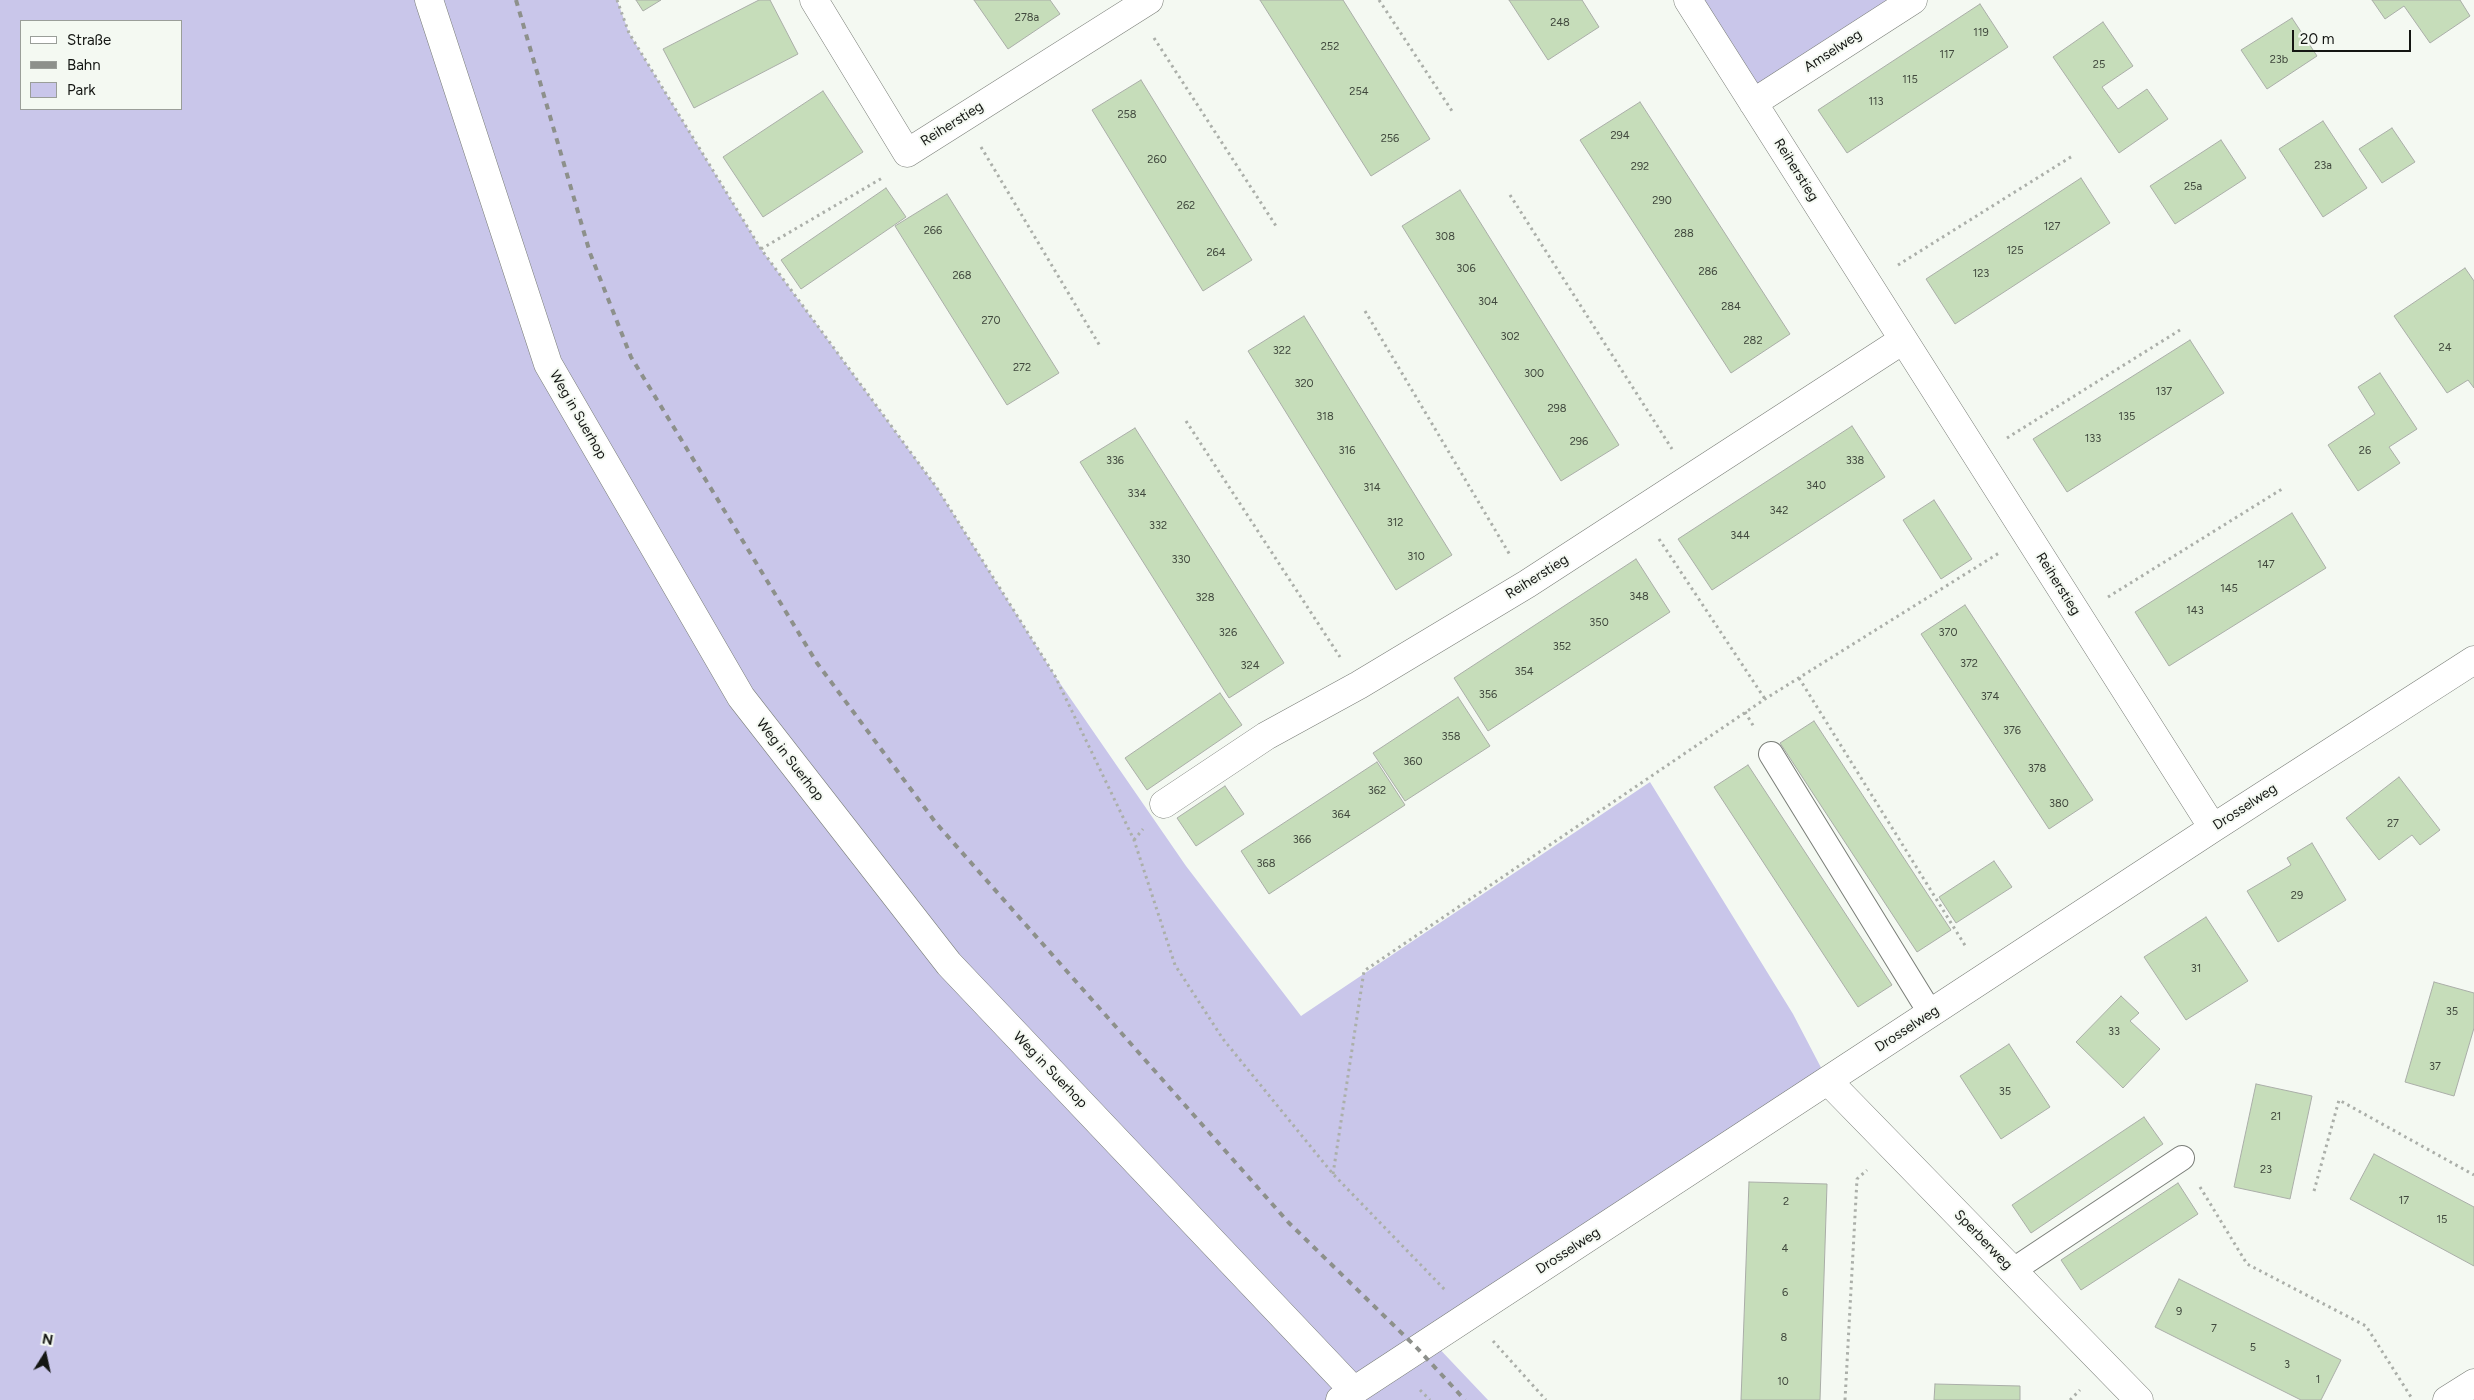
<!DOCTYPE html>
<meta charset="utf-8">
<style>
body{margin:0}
#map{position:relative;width:2474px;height:1400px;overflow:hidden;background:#f4f9f2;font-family:Figtree,sans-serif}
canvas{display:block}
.legend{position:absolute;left:20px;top:20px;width:162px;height:90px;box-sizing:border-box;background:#f4f9f2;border:1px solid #9a9e99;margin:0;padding:6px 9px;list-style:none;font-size:15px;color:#141613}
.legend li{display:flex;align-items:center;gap:10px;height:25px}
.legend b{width:25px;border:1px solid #9a9e99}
.north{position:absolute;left:20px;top:1330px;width:50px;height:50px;-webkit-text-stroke:4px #f4f9f2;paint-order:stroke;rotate:10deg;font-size:14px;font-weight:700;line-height:20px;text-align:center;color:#141613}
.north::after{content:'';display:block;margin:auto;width:18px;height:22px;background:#141613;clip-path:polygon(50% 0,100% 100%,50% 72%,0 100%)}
.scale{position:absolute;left:2292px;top:30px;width:119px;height:22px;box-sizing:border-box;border:2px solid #141613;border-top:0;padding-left:6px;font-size:15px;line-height:18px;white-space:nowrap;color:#141613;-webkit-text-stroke:4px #f4f9f2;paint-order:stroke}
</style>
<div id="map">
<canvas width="2474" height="1400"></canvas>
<ul class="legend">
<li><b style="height:6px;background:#fff"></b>Straße</li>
<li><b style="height:6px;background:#8d908b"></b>Bahn</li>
<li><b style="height:14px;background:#c9c6ea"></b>Park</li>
</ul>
<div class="north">N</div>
<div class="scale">20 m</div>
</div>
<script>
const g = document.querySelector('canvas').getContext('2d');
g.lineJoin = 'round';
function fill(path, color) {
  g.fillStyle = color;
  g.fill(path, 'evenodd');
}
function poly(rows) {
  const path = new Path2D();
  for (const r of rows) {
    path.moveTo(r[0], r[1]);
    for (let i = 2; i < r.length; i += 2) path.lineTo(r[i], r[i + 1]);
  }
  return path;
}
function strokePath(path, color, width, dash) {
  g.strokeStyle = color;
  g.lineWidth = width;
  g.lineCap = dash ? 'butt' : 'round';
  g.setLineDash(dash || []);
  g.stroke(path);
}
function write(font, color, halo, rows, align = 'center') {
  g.font = font + ' Figtree,sans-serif';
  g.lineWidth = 4;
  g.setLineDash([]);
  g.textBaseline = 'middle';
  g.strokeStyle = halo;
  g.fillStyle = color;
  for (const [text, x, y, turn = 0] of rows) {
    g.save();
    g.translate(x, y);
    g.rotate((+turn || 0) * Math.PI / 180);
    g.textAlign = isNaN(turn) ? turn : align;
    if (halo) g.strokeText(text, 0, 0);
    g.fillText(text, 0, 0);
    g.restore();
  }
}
fill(poly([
 [0,0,617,0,629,33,761,249,937,488,1055,676,1186,866,1301,1016,1650,782,1793,1014,1828,1081,1432,1341,1488,1400,0,1400],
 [21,21,181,21,181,109,21,109],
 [1688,0,1913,0,1753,103]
]), '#c9c6ea');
const building = poly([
 [636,0,661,0,643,11,636,0],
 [759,0,770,0,798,54,694,108,663,49,759,0],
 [974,0,1050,0,1060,14,1008,49,974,0],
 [1260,0,1343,0,1430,139,1371,176,1260,0],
 [1509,0,1582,0,1599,27,1548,60,1509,0],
 [2372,0,2460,0,2470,16,2430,43,2404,6,2385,19,2372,0],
 [1980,4,2008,47,1847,153,1818,110,1980,4],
 [2292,18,2317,56,2267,89,2241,50,2292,18],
 [2103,22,2133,66,2102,87,2118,109,2147,89,2168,119,2119,153,2053,57,2103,22],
 [1141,80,1252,260,1203,291,1092,110,1141,80],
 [823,91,863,152,763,217,723,157,823,91],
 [1640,102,1790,334,1731,373,1580,140,1640,102],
 [2323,121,2367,188,2323,217,2279,149,2323,121],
 [2392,128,2415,162,2382,183,2359,149,2392,128],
 [2221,140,2246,178,2175,224,2150,186,2221,140],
 [2081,178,2110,223,1955,324,1926,279,2081,178],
 [886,188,906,217,801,289,781,260,886,188],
 [1460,190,1619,445,1561,481,1402,226,1460,190],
 [947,194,1059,373,1007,405,895,226,947,194],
 [2465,268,2474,281,2474,388,2468,380,2447,393,2394,316,2465,268],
 [1304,316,1452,555,1396,590,1248,351,1304,316],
 [2190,340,2224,393,2067,492,2033,439,2190,340],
 [2380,373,2417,429,2389,447,2400,463,2358,491,2328,445,2375,414,2358,387,2380,373],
 [1852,426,1885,477,1712,590,1678,539,1852,426],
 [1135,428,1284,663,1229,698,1080,462,1135,428],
 [1934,500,1972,559,1941,579,1903,520,1934,500],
 [2292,513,2326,568,2169,666,2135,612,2292,513],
 [1636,559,1670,612,1488,731,1454,678,1636,559],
 [1965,605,2093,800,2049,829,1921,634,1965,605],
 [1220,693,1242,725,1147,790,1125,758,1220,693],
 [1458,697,1490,746,1405,801,1373,753,1458,697],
 [1814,721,1951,930,1917,952,1780,743,1814,721],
 [1377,762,1405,805,1269,894,1241,851,1377,762],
 [1748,765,1892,985,1858,1007,1714,787,1748,765],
 [2399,777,2440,830,2420,845,2412,835,2379,860,2346,818,2399,777],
 [1225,786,1244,814,1196,846,1177,818,1225,786],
 [2312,843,2346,900,2278,942,2247,891,2291,865,2287,858,2312,843],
 [1994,861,2012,887,1956,923,1939,897,1994,861],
 [2206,917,2248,981,2186,1020,2144,957,2206,917],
 [2434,982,2474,993,2474,1028,2454,1096,2405,1082,2434,982],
 [2121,996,2139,1013,2130,1021,2160,1049,2123,1088,2076,1042,2121,996],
 [2009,1044,2050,1107,2001,1139,1960,1076,2009,1044],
 [2256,1084,2312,1096,2290,1199,2234,1187,2256,1084],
 [2144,1117,2163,1144,2031,1233,2012,1205,2144,1117],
 [2374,1154,2474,1207,2474,1266,2350,1199,2374,1154],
 [1749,1182,1827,1184,1820,1400,1741,1400,1749,1182],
 [2178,1183,2198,1214,2081,1290,2061,1260,2178,1183],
 [2179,1279,2341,1360,2321,1400,2301,1400,2155,1327,2179,1279],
 [1935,1384,2020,1386,2020,1400,1934,1400,1935,1384]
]);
fill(building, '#c6ddba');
strokePath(building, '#aaaea8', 1);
const lane = poly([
 [1771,754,1931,1014],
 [2012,1271,2182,1158]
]);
const street = poly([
 [429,0,548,364,741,697,949,964,1354,1391],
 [814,0,907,153,1149,0],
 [1688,0,2213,828],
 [1753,103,1913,0],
 [1164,804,1266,736,1359,685,1527,584,1903,340],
 [1828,1081,2139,1400],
 [1340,1400,2213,828,2474,660],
 [2447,1400,2474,1383]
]);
strokePath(lane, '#797d77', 26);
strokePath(street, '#797d77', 29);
strokePath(poly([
 [617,0,629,33,761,249,937,488,1055,676,1134,840,1175,965,1223,1039,1333,1174,1446,1291],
 [1379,0,1452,111],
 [1154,38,1276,226],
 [981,147,1100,346],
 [1510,195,1672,449],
 [761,249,884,177],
 [1898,265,2074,155],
 [1365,311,1510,555],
 [1186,421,1340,657],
 [2007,438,2180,330],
 [1659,539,1765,699],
 [2108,597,2282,489],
 [1799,678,1966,947],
 [1745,712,1754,727],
 [1134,840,1143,829],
 [1333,1174,1364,971,1765,699,1999,553],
 [2200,1187,2247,1264,2366,1326,2411,1397],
 [2314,1191,2339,1100,2474,1175],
 [1493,1341,1546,1400],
 [1420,1390,1430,1400],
 [1845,1400,1857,1179,1867,1170],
 [2070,1400,2080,1390]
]), '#abafa9', 3, [2.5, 4]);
strokePath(lane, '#fff', 24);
strokePath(street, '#fff', 28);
strokePath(poly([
 [516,0,590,253,631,357,817,663,936,823,1289,1223,1417,1348,1465,1400]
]), '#8d908b', 4, [6, 6]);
write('11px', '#40483d', null, [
 ["278a",1027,18],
 ["248",1560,23],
 ["119",1981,33],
 ["252",1330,47],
 ["117",1947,55],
 ["23b",2279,60],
 ["25",2099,65],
 ["115",1910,80],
 ["254",1359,92],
 ["113",1876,102],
 ["258",1127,115],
 ["294",1620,136],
 ["256",1390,139],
 ["260",1157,160],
 ["23a",2323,166],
 ["292",1640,167],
 ["25a",2193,187],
 ["290",1662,201],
 ["262",1186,206],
 ["127",2052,227],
 ["266",933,231],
 ["288",1684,234],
 ["308",1445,237],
 ["125",2015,251],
 ["264",1216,253],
 ["306",1466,269],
 ["286",1708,272],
 ["123",1981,274],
 ["268",962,276],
 ["304",1488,302],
 ["284",1731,307],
 ["270",991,321],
 ["302",1510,337],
 ["282",1753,341],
 ["24",2445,348],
 ["322",1282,351],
 ["272",1022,368],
 ["300",1534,374],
 ["320",1304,384],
 ["137",2164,392],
 ["298",1557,409],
 ["318",1325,417],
 ["135",2127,417],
 ["133",2093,439],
 ["296",1579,442],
 ["316",1347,451],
 ["26",2365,451],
 ["336",1115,461],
 ["338",1855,461],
 ["340",1816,486],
 ["314",1372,488],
 ["334",1137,494],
 ["342",1779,511],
 ["312",1395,523],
 ["332",1158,526],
 ["344",1740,536],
 ["310",1416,557],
 ["330",1181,560],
 ["147",2266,565],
 ["145",2229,589],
 ["348",1639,597],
 ["328",1205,598],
 ["143",2195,611],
 ["350",1599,623],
 ["326",1228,633],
 ["370",1948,633],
 ["352",1562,647],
 ["372",1969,664],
 ["324",1250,666],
 ["354",1524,672],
 ["356",1488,695],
 ["374",1990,697],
 ["376",2012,731],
 ["358",1451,737],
 ["360",1413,762],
 ["378",2037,769],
 ["362",1377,791],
 ["380",2059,804],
 ["364",1341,815],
 ["27",2393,824],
 ["366",1302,840],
 ["368",1266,864],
 ["29",2297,896],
 ["31",2196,969],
 ["35",2452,1012],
 ["33",2114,1032],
 ["37",2435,1067],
 ["35",2005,1092],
 ["21",2276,1117],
 ["23",2266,1170],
 ["17",2404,1201],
 ["2",1786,1202],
 ["15",2442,1220],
 ["4",1785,1249],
 ["6",1785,1293],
 ["9",2179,1312],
 ["7",2214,1329],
 ["8",1784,1338],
 ["5",2253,1348],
 ["3",2287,1365],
 ["1",2318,1380],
 ["10",1783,1382]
]);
write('14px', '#141613', '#f4f9f2', [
 ["Amselweg",1833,51,-33],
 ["Reiherstieg",952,124,-32],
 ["Reiherstieg",1796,170,58],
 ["Weg in Suerhop",578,415,60],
 ["Reiherstieg",1537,577,-32],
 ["Reiherstieg",2058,584,58],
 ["Weg in Suerhop",790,760,52],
 ["Drosselweg",2245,807,-33],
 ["Drosselweg",1907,1029,-33],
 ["Weg in Suerhop",1050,1070,46],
 ["Sperberweg",1983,1240,46],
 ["Drosselweg",1568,1251,-33]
]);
</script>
